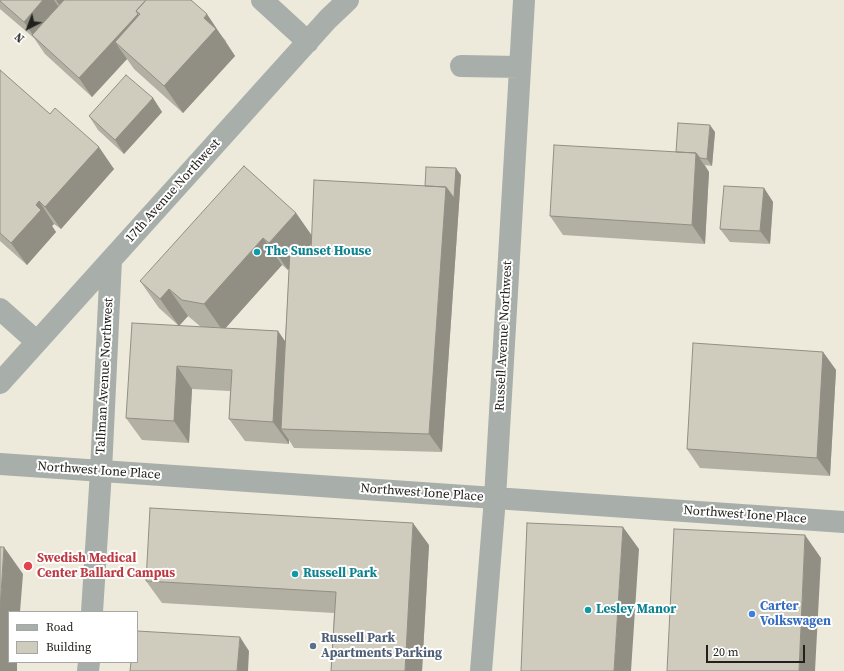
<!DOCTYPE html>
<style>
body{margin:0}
#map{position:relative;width:844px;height:671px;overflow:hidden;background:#edeadb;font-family:"Source Serif 4",serif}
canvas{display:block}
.legend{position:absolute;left:8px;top:611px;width:130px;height:52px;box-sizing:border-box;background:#fff;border:1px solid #a6a6a4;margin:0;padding:5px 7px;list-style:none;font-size:12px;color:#21201b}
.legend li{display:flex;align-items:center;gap:8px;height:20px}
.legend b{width:20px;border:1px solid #a6a6a4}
.north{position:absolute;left:8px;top:8px;width:40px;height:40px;-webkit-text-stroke:3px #fff;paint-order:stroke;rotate:222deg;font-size:11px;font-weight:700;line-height:16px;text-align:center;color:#21201b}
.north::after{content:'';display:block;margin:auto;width:14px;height:18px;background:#21201b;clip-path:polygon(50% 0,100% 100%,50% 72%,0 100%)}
.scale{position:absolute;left:706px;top:645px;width:99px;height:18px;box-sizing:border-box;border:2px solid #21201b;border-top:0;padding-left:5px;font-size:12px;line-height:14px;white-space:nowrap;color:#21201b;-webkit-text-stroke:3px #fff;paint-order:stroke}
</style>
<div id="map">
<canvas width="844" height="671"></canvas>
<ul class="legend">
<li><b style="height:5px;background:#a8aeaa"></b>Road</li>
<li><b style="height:11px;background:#cfccbd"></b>Building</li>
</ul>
<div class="north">N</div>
<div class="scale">20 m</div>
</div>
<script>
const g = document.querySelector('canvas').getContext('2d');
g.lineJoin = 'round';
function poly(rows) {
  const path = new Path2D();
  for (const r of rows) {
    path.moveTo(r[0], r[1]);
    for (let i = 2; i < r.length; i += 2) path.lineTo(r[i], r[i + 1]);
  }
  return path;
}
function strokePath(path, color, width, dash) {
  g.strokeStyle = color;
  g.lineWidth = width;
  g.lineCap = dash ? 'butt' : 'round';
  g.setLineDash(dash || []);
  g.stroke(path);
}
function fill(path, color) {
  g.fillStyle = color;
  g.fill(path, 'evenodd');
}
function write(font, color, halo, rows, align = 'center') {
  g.font = font + ' "Source Serif 4",serif';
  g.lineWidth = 4;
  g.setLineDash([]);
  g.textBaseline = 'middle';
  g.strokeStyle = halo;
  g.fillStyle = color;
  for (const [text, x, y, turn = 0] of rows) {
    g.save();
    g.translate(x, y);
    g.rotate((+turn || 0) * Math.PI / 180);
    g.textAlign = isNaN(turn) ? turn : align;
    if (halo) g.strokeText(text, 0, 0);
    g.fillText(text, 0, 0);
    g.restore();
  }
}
strokePath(poly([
 [262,0,308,42],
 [461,66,520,67],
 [0,309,37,342],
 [0,383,328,19,348,0],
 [0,464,844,522],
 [92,612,101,471,111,260],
 [88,671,89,662],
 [481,671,495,498,524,0]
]), '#a8aeaa', 22);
fill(poly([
 [0,0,191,0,226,41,226,42,235,56,183,113,134,69,127,59,92,97,45,54,34,38,0,9],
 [0,70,50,114,114,169,61,229,54,224,52,226,56,232,27,265,0,241],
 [153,98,162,112,124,154,98,130,89,116],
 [715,132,712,166,705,165,709,172,705,244,563,235,550,216],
 [461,175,442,452,294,448,289,440,289,444,245,441,229,419,230,391,192,389,189,443,142,440,126,418,178,325,159,308,140,281,296,213,311,235,425,186],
 [311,244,311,251,305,251],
 [282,265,288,270,289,269,285,342,278,331,225,328],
 [188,316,201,327,179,326],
 [764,188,773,202,770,244,730,242,720,229],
 [823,352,836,370,830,476,700,468,687,449],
 [429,545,422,671,331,671,334,613,162,603,146,581]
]), '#b2afa3');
fill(poly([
 [43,0,54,0,62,12,35,38,24,22],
 [56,0,79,0,66,15],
 [138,14,151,32,115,42,127,59,92,97,79,78],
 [207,14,235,56,183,113,164,86,204,18],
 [153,98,162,112,124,154,115,140],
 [710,125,715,132,712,166,707,159],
 [99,147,114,169,61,229,45,207],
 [696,153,709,172,705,244,692,225],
 [456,168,461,175,442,452,429,434,446,187],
 [764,188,773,202,770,244,760,231],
 [39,201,54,224,52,226,56,232,27,265,11,243],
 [296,213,315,240,288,270,269,243],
 [263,238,282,265,223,331,204,304],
 [169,289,188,316,179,326,160,299],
 [278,331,294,354,281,429,289,440,289,444,273,422],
 [823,352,836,370,830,476,817,458],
 [177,366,192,389,189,443,174,421],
 [413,523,429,545,422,671,405,671],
 [623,527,639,549,631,671,614,671],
 [805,535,821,558,815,671,799,671],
 [4,547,23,574,20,612,9,612,9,662,17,662,17,671,0,671,0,610],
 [240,637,249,651,248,671,237,671]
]), '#918f84');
const building = poly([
 [0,0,43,0,24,22,0,1,0,0],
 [64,0,146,0,136,11,138,14,79,78,32,35,64,0],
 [146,0,191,0,207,14,204,18,216,29,164,86,115,42,140,14,136,11,146,0],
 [0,70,50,114,55,108,99,147,45,207,39,201,36,205,41,210,11,243,0,233,0,70],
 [126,75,153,98,115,140,89,116,126,75],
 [678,123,710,125,707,159,700,158,696,153,676,152,678,123],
 [554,145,696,153,692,225,550,216,554,145],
 [244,166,296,213,269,243,263,238,204,304,182,300,169,289,160,299,140,281,244,166],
 [426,167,456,168,454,198,446,187,425,186,426,167],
 [314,180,446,187,429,434,281,429,290,250,311,251,314,180],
 [724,186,764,188,760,231,720,229,724,186],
 [132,323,278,331,273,422,229,419,232,370,177,366,174,421,126,418,132,323],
 [693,343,823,352,817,458,687,449,693,343],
 [150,508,413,523,405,671,331,671,336,592,146,581,150,508],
 [527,523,623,527,614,671,521,671,527,523],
 [674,529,805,535,799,671,667,671,674,529],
 [0,547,4,547,0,610,0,547],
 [137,631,240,637,237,671,130,671,131,662,137,662,137,631]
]);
fill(building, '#cfccbd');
strokePath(building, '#918f84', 1);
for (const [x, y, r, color] of [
 [257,252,4,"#0f9aa8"],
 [28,566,5,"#e0444e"],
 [295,574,4,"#0f9aa8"],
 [588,610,4,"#0f9aa8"],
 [752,614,4,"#3f7fe0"],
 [313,646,4,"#5c6f8a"]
]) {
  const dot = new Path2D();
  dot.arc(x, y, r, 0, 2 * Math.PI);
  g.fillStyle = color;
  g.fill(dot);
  strokePath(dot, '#fff', 1.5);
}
write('13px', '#21201b', '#fff', [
 ["17th Avenue Northwest",173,191,-48],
 ["Russell Avenue Northwest",504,336,-87],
 ["Tallman Avenue Northwest",105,376,-87],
 ["Northwest Ione Place",99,471,4],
 ["Northwest Ione Place",422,493,4],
 ["Northwest Ione Place",745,515,4]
]);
write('bold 13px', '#0d838f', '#fff', [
 ["The Sunset House",265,252],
 ["Russell Park",303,574],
 ["Lesley Manor",596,610]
], 'left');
write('bold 13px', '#be3a42', '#fff', [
 ["Swedish Medical",37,559],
 ["Center Ballard Campus",37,574]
], 'left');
write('bold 13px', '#366cbe', '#fff', [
 ["Carter",760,607],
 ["Volkswagen",760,622]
], 'left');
write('bold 13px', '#4e5e75', '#fff', [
 ["Russell Park",321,639],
 ["Apartments Parking",321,654]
], 'left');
</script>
